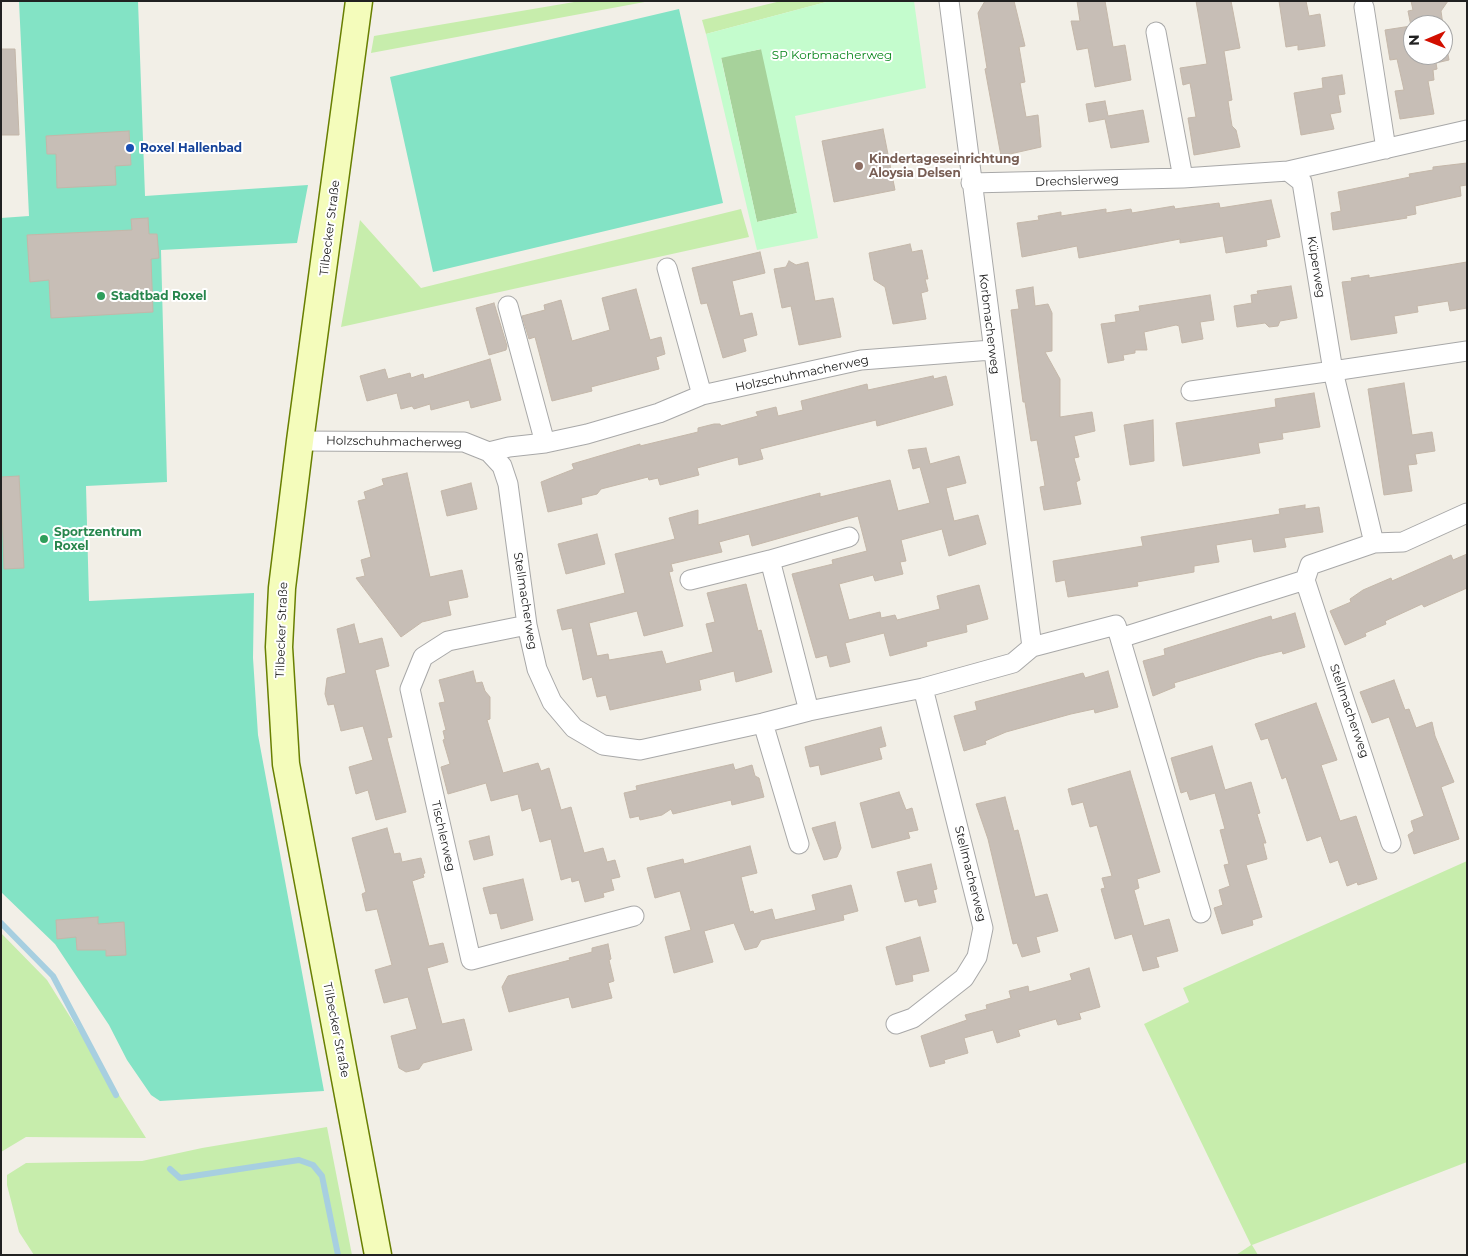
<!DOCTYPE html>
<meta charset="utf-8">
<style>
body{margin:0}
#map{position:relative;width:1468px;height:1256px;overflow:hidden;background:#f2efe7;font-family:Montserrat,sans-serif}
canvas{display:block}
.frame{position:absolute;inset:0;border:2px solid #212121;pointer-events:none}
.north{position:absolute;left:1403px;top:15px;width:50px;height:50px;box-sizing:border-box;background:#fff;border:1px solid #a6a6a6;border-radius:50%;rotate:269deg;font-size:14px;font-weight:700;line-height:20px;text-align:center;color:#212121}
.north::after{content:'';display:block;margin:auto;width:18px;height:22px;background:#d20f00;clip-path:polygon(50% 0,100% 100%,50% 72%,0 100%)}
</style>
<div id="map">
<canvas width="1468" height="1256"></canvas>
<div class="frame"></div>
<div class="north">N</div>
</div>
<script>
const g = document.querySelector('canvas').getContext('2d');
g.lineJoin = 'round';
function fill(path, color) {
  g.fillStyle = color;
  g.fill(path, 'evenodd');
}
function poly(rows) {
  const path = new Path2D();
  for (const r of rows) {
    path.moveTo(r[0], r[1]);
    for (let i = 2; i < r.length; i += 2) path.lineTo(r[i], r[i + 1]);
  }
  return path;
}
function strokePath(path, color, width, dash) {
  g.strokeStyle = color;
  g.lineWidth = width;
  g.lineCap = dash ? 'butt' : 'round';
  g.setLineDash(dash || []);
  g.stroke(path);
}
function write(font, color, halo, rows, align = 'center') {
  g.font = font + ' Montserrat,sans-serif';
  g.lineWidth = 4;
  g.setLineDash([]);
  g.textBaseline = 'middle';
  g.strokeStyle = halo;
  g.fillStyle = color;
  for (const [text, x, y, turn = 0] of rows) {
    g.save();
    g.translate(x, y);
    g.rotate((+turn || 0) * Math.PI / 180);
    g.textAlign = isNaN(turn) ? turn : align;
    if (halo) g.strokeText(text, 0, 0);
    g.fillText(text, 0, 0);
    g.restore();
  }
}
fill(poly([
 [580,1,650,1,371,53,374,36],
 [781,1,830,1,706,34,702,20],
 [741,209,749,237,341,327,360,220,421,288],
 [1467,861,1467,1162,1252,1245,1258,1255,1236,1255,1251,1245,1144,1024,1189,1002,1183,988],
 [1,933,47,980,146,1138,26,1137,1,1152],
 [327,1127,352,1255,34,1255,19,1232,7,1185,7,1175,26,1163,142,1161,202,1148]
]), '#c7edac');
fill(poly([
 [762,49,797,213,757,222,721,57]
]), '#a7d29b');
fill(poly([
 [830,1,914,1,926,88,795,116,818,238,757,250,706,34],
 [761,49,797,213,757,222,721,58]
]), '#c4fccd');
fill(poly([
 [19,1,138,1,145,196,308,185,297,243,161,250,167,482,86,486,89,601,254,593,253,658,258,735,324,1091,160,1101,151,1095,127,1060,109,1025,55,944,1,892,1,218,29,216],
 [679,9,723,203,433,272,390,77]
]), '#83e3c5');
strokePath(poly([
 [1,923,53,976,116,1095],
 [170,1169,180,1178,299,1160,313,1165,322,1176,338,1255]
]), '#a7cfe0', 6);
const building = poly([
 [985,1,1014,1,1025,46,1019,47,1025,82,1020,83,1026,117,1038,115,1041,147,1001,156,985,69,987,68,978,13,985,1],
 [1077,1,1105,1,1113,47,1125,45,1131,80,1095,87,1088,48,1077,50,1071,21,1080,21,1077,1],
 [1196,1,1231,1,1240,48,1224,51,1232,100,1228,101,1232,126,1236,130,1240,147,1194,155,1188,118,1196,117,1190,83,1183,85,1180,68,1207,64,1196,1],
 [1279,1,1306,1,1309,16,1320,14,1325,46,1298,50,1298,45,1286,47,1279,1],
 [1411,1,1448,1,1441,11,1443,25,1413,25,1413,55,1443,55,1443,26,1449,60,1436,63,1437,69,1433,70,1434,80,1428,81,1434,114,1400,119,1395,91,1404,90,1397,59,1390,60,1385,30,1411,26,1408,11,1413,10,1411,1],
 [1,49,15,49,19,135,1,135,1,49],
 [1342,75,1345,94,1338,95,1341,112,1330,114,1334,129,1301,135,1294,93,1323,88,1322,78,1342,75],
 [1105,101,1108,116,1143,110,1149,142,1111,148,1105,119,1089,122,1086,104,1105,101],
 [883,129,895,190,834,202,822,141,883,129],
 [129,131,131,165,115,166,116,185,57,188,56,154,47,154,46,136,129,131],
 [1467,163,1467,185,1460,186,1461,196,1415,206,1416,214,1406,216,1407,218,1333,230,1331,213,1341,211,1338,192,1410,177,1409,174,1433,170,1433,167,1467,163],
 [1271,200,1280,237,1266,240,1267,246,1226,253,1223,236,1180,243,1180,239,1079,258,1077,246,1022,257,1017,223,1039,220,1038,216,1061,212,1061,216,1106,209,1106,213,1131,209,1132,213,1174,206,1175,209,1219,203,1220,208,1271,200],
 [148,218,149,234,157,234,159,258,151,259,153,312,51,318,49,280,30,282,27,235,132,230,131,219,148,218],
 [910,244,912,252,922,250,928,279,925,279,928,291,921,293,926,319,893,324,885,287,874,280,869,253,910,244],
 [760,252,765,273,732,281,740,316,752,313,757,335,743,339,746,351,723,358,707,303,701,304,692,268,760,252],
 [789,261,796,265,808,262,815,301,833,298,841,337,799,345,791,306,782,308,774,269,786,267,789,261],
 [1467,262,1467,308,1450,311,1448,301,1417,306,1418,312,1394,316,1397,333,1351,340,1342,282,1352,281,1351,278,1369,275,1369,278,1467,262],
 [1291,286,1297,318,1280,321,1278,326,1269,327,1265,323,1237,327,1234,306,1252,303,1251,295,1258,294,1257,291,1291,286],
 [1033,287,1035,306,1048,304,1052,313,1052,351,1045,352,1060,379,1060,417,1092,412,1095,431,1074,436,1079,457,1074,458,1080,480,1076,482,1081,504,1044,510,1040,487,1045,486,1037,440,1031,441,1025,402,1023,402,1011,310,1019,309,1016,290,1033,287],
 [636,289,650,340,661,337,665,354,656,357,659,369,591,387,592,391,552,401,535,337,529,339,522,316,545,310,544,305,561,300,572,341,610,330,602,298,636,289],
 [1210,295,1214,320,1200,322,1203,339,1182,343,1179,326,1176,325,1144,332,1147,350,1135,350,1135,353,1123,355,1124,360,1108,363,1101,324,1116,322,1115,315,1140,311,1139,306,1210,295],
 [494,303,507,346,506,350,489,355,476,308,494,303],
 [490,359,501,400,471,408,469,400,431,410,430,404,414,409,412,406,401,409,397,393,367,401,360,376,385,369,388,379,410,373,411,378,423,374,424,379,490,359],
 [933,376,934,379,946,376,953,405,877,426,876,420,760,449,763,459,739,465,738,457,697,468,699,475,660,485,658,478,649,480,648,477,601,489,597,494,581,498,582,504,548,512,541,482,574,469,572,464,640,444,640,446,698,432,698,428,714,424,720,424,721,426,758,416,756,412,776,407,778,416,803,410,801,401,867,384,868,390,933,376],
 [1404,383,1412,435,1432,432,1435,451,1415,454,1417,464,1408,465,1412,491,1384,495,1368,389,1404,383],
 [1314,393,1320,427,1282,433,1283,439,1258,443,1260,453,1183,466,1176,423,1276,407,1275,399,1314,393],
 [1153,420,1154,461,1130,465,1124,425,1153,420],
 [926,448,930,464,959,456,966,483,946,488,954,521,978,515,986,544,949,556,942,529,901,540,906,561,900,562,903,574,875,581,873,575,839,584,849,620,880,612,881,618,895,615,897,620,940,609,937,596,979,585,988,619,966,625,967,632,926,642,927,646,890,656,884,633,845,643,850,662,830,667,827,655,816,658,792,574,833,564,832,560,867,551,858,516,752,546,749,534,719,542,722,552,671,564,673,571,669,572,683,626,644,636,637,611,589,623,597,656,608,654,609,660,662,651,666,664,713,652,706,624,715,622,707,593,746,584,758,631,761,630,772,672,736,682,734,671,699,680,701,690,610,710,606,695,597,697,592,677,583,680,572,628,562,630,557,610,625,593,615,554,675,539,669,518,698,510,698,525,820,493,820,497,890,480,898,511,930,503,920,467,913,469,908,450,926,448],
 [407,473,430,577,462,570,468,597,448,601,451,615,422,622,401,637,356,578,365,576,361,560,371,557,358,501,366,499,364,492,384,485,382,479,407,473],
 [19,476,24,568,4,569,1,477,19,476],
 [471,483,477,509,447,516,441,491,471,483],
 [1305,505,1305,509,1319,507,1323,532,1284,538,1286,547,1254,552,1252,539,1216,545,1219,562,1194,566,1194,572,1137,582,1138,586,1068,597,1065,580,1056,582,1053,561,1143,546,1141,537,1280,514,1279,509,1305,505],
 [597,534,605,564,566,574,558,544,597,534],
 [1467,554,1467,588,1424,607,1422,604,1385,621,1386,624,1365,633,1366,636,1345,645,1330,611,1351,602,1350,599,1363,590,1391,578,1392,581,1451,555,1453,560,1467,554],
 [1295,613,1305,647,1283,654,1282,651,1258,657,1174,683,1175,687,1153,696,1143,661,1165,655,1164,649,1271,616,1272,620,1295,613],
 [354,624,359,644,382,638,389,666,375,670,392,737,387,738,406,812,376,820,368,790,356,794,349,767,373,760,363,726,341,731,334,704,328,705,325,694,327,678,346,673,337,629,354,624],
 [473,671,476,683,482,682,485,691,490,697,490,719,487,720,503,773,538,763,541,771,549,768,561,810,571,807,584,853,603,848,607,862,615,860,620,877,611,879,614,890,603,893,604,897,585,902,579,880,572,882,571,877,561,880,551,839,540,842,531,808,522,811,518,794,491,801,486,783,448,794,441,767,450,764,443,740,445,739,443,731,446,730,439,703,445,702,439,680,473,671],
 [1108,671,1118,707,1095,713,1094,709,1071,714,1006,732,985,741,986,744,964,751,954,716,977,710,975,702,1083,673,1085,678,1108,671],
 [1394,680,1405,710,1409,709,1416,728,1432,722,1435,736,1454,782,1441,787,1459,839,1414,854,1408,835,1414,831,1411,821,1424,816,1389,717,1372,723,1360,692,1394,680],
 [1316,703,1337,760,1321,765,1340,821,1356,816,1377,879,1358,885,1357,882,1347,886,1338,860,1330,863,1321,836,1307,841,1286,777,1282,779,1268,738,1261,740,1255,724,1316,703],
 [881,727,886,746,879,748,882,759,821,775,819,765,810,767,805,747,881,727],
 [1212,746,1225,790,1251,782,1260,813,1257,814,1266,843,1263,843,1267,859,1246,865,1262,917,1252,920,1253,925,1222,934,1214,908,1223,905,1219,890,1230,886,1224,865,1229,864,1220,830,1225,829,1215,793,1190,800,1187,791,1181,793,1171,758,1212,746],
 [733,764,735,770,752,765,755,776,759,778,764,797,732,805,731,800,673,814,671,809,662,815,640,820,639,816,630,818,624,793,637,790,636,786,733,764],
 [1130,771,1160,872,1137,879,1139,888,1134,890,1144,926,1169,919,1178,951,1156,957,1159,967,1143,971,1132,934,1115,939,1101,889,1105,888,1102,878,1112,876,1097,825,1090,827,1083,802,1072,805,1068,789,1130,771],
 [899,792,906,810,912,808,918,830,908,832,910,838,872,848,860,803,899,792],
 [1005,797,1014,831,1018,830,1035,897,1047,894,1058,931,1036,937,1040,952,1022,957,1017,943,1013,944,988,839,976,804,1005,797],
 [835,822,841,848,837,857,824,860,812,828,835,822],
 [387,828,394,854,400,853,402,862,421,858,425,873,423,874,424,877,412,881,429,946,443,943,448,962,427,968,442,1024,464,1019,472,1050,423,1063,419,1069,406,1072,399,1068,391,1036,417,1029,408,997,384,1003,375,970,392,965,377,909,366,911,362,894,366,892,352,838,387,828],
 [489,836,493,855,474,860,469,841,489,836],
 [750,846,757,873,741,877,750,912,753,911,754,914,772,909,775,920,816,910,812,895,851,885,858,911,843,915,844,920,761,940,757,947,745,950,734,923,704,931,713,962,674,973,665,937,691,930,680,891,655,898,647,868,683,859,684,864,750,846],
 [931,864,937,889,933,890,936,902,919,906,917,899,905,902,897,872,931,864],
 [523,879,533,920,501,929,497,913,490,914,483,888,523,879],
 [98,917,98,924,124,922,126,955,106,956,106,950,77,950,76,937,57,939,56,920,98,917],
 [920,937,929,971,912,975,913,981,896,985,886,947,920,937],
 [608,944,611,959,609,960,614,981,608,983,612,998,572,1008,569,997,509,1012,502,987,508,976,570,960,569,958,592,952,592,948,608,944],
 [1089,968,1100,1007,1079,1013,1081,1019,1058,1025,1056,1019,1018,1030,1020,1036,997,1043,993,1030,964,1038,968,1053,944,1060,945,1063,930,1067,921,1036,967,1020,965,1015,987,1009,986,1005,1011,998,1009,991,1028,986,1029,992,1072,980,1070,974,1089,968]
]);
fill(building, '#c7beb6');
strokePath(building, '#c4b7a9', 1);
const street = poly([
 [949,1,1032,647],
 [1364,7,1386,149],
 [1156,32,1183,178],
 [971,183,1183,178,1288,171,1467,130],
 [667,268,702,395],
 [508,306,545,443],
 [1191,391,1333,371,1302,182,1288,171],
 [300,441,464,442,489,452,509,447,545,443,587,434,659,413,702,395,861,360,992,350],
 [489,452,502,466,508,484,527,625,537,669,552,702,574,728,603,745,640,750,763,723,809,711,923,688,1013,663,1032,647,1116,625,1120,638,1305,580,1310,565,1374,543,1403,542,1467,513],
 [1374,543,1333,371,1467,351],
 [770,560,849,537],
 [690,580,770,560,809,711],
 [1305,580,1391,843],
 [527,625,448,641,423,657,410,689,471,960,634,916],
 [1120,638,1201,913],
 [763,723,799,844],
 [896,1024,913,1018,964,978,977,957,983,928,923,688]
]);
const secondary = poly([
 [359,1,300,441,282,588,279,647,286,764,378,1255]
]);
strokePath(street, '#a8a8a8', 21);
strokePath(secondary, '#687f01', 29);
strokePath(street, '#fff', 19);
strokePath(secondary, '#f4fcbb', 26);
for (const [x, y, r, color] of [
 [130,148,5,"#1a4fb4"],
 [859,166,5,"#8d6e63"],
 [101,296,5,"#2e9e5b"],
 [44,539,5,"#2e9e5b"]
]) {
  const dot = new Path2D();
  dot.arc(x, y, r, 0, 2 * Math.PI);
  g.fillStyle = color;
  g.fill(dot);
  strokePath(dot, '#fff', 2);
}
write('12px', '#08861b', '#fff', [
 ["SP Korbmacherweg",832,55]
]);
write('bold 12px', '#164399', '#fff', [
 ["Roxel Hallenbad",140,148]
], 'left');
write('bold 12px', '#785e54', '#fff', [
 ["Kindertageseinrichtung",869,159],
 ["Aloysia Delsen",869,173]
], 'left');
write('12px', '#212121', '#fff', [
 ["Drechslerweg",1077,181,-2],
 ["Tilbecker Straße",330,228,-83],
 ["Küperweg",1316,267,81],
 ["Korbmacherweg",989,324,83],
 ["Holzschuhmacherweg",802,374,-12],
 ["Holzschuhmacherweg",394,442,1],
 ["Stellmacherweg",525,601,81],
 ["Tilbecker Straße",282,630,-88],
 ["Stellmacherweg",1349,711,71],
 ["Tischlerweg",443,836,77],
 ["Stellmacherweg",970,874,76],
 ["Tilbecker Straße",336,1030,79]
]);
write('bold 12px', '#27864d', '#fff', [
 ["Stadtbad Roxel",111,296],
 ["Sportzentrum",54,532],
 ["Roxel",54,546]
], 'left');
</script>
